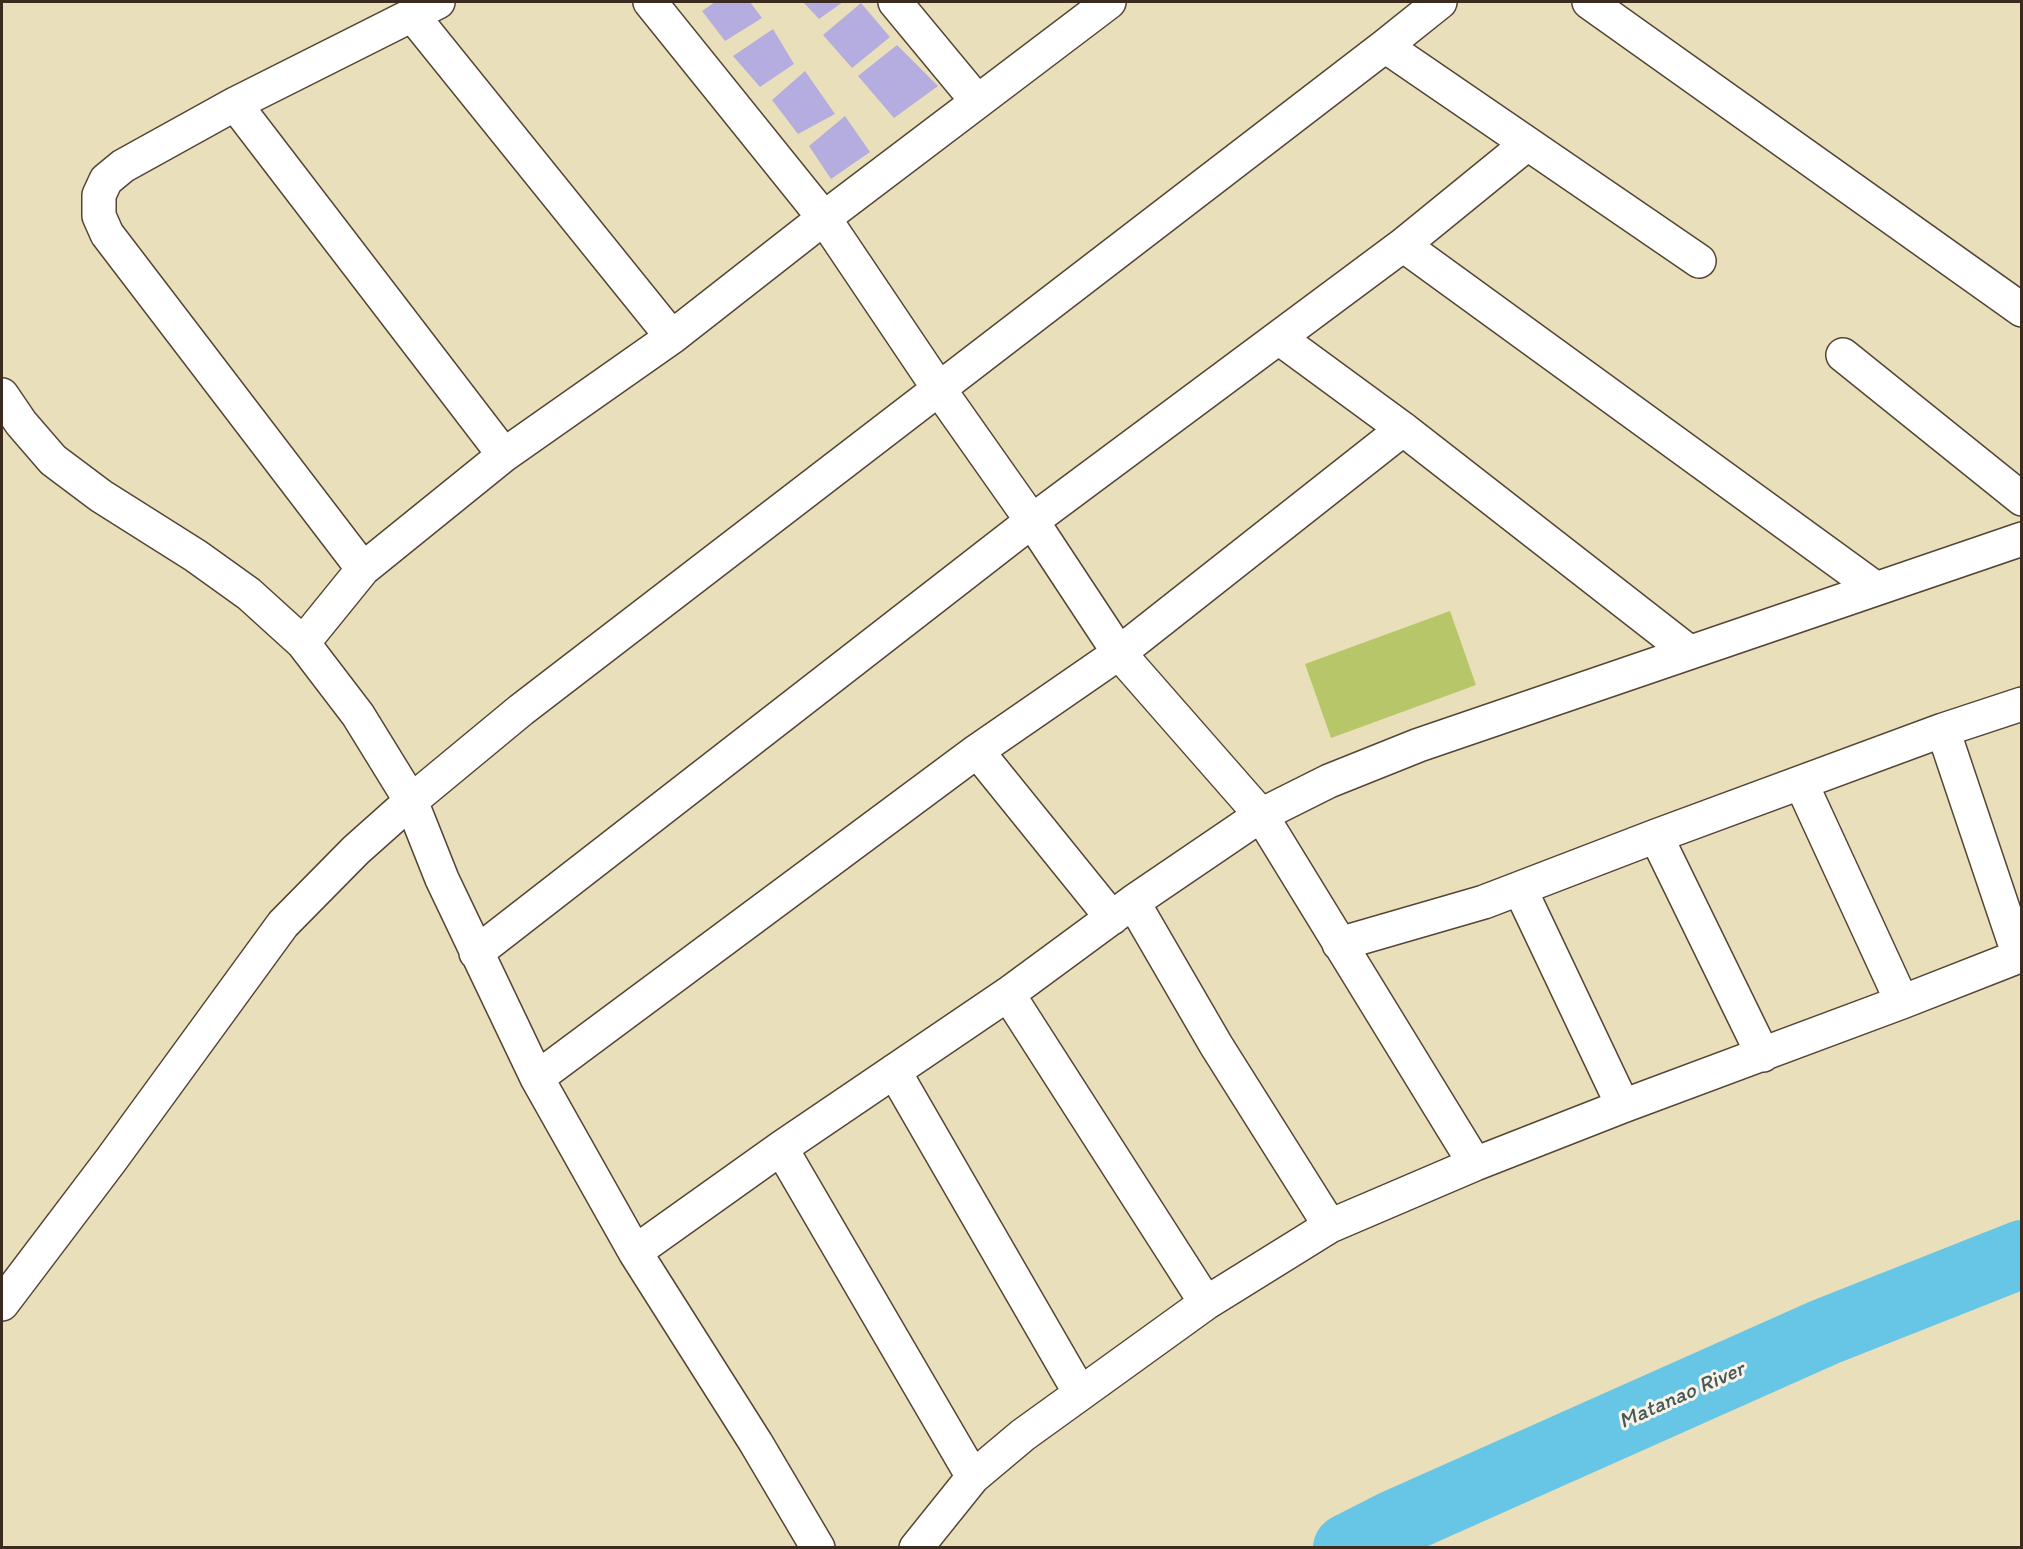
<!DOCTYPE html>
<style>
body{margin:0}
#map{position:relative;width:2023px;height:1549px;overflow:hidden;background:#e9e0bb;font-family:Itim,sans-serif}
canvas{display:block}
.frame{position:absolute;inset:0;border:3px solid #3b2a1e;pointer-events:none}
</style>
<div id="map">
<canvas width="2023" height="1549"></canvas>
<div class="frame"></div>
</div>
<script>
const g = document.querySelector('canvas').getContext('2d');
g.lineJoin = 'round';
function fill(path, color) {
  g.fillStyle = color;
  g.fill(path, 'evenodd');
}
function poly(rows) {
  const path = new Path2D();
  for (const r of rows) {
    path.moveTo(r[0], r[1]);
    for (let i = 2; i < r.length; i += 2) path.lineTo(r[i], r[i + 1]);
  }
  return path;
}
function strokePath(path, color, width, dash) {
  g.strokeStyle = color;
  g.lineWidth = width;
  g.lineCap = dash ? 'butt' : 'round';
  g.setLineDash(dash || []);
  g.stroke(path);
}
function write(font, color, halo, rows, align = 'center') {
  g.font = font + ' Itim,sans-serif';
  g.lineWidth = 6;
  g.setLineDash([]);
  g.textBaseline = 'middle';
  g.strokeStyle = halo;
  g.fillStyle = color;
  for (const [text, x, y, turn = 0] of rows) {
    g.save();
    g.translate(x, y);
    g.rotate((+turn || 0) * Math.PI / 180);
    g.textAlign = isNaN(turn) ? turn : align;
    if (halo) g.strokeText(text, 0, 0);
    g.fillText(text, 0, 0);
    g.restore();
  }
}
fill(poly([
 [1450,611,1476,685,1331,738,1305,664]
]), '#b7c668');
strokePath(poly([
 [1347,1548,1394,1524,1825,1332,2022,1254]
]), '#67c6e5', 68);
fill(poly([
 [715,2,750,2,762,18,725,41,702,11],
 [803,2,843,2,819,19],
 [861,3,890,37,852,68,823,35],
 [773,29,794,64,760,87,733,56],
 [897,45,938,86,894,118,858,76],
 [805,71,835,114,798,134,772,100],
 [845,116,870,152,831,179,809,146]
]), '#b5addf');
const minor = poly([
 [650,2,824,218,939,389,1032,521,1119,653,1261,815,1475,1164],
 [895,2,977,101],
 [1589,2,2022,310],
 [413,16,672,337],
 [1385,46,1699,261],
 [235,104,504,455],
 [1403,245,1875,588],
 [1279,338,1403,429,1689,652],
 [1843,355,2022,499],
 [2,395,21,423,53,460,101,496,196,556,249,594,303,643,358,715,411,801,442,879,537,1078,635,1252,756,1443,818,1548],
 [363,569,107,234,99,216,99,195,106,180,123,166,235,104,438,2],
 [303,643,363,569,504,455,672,337,824,218,1109,2],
 [1943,730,2019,956],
 [977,751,1112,918],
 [1801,783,1902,1002],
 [1656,836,1763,1055],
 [1520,889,1623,1106],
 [1133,902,1216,1045,1330,1226],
 [1339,944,1484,902,1656,836,1943,730,2022,704],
 [476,953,1032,521,1403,245,1527,144],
 [1008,994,1206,1303],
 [894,1071,1080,1393],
 [537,1078,977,751,1119,653,1403,429],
 [781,1148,973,1477],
 [635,1252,781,1148,1008,994,1133,902,1261,815,1329,781,1419,745,2022,539],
 [2,1304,111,1160,283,924,356,850,411,801,521,710,1385,46,1440,2],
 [916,1548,973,1477,1023,1435,1206,1303,1330,1226,1475,1164,1623,1106,1902,1002,2022,955]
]);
strokePath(minor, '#554536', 36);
strokePath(minor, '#fff', 33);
write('italic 22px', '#48595a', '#f7f3e8', [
 ["Matanao River",1682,1396,-24]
]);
</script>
